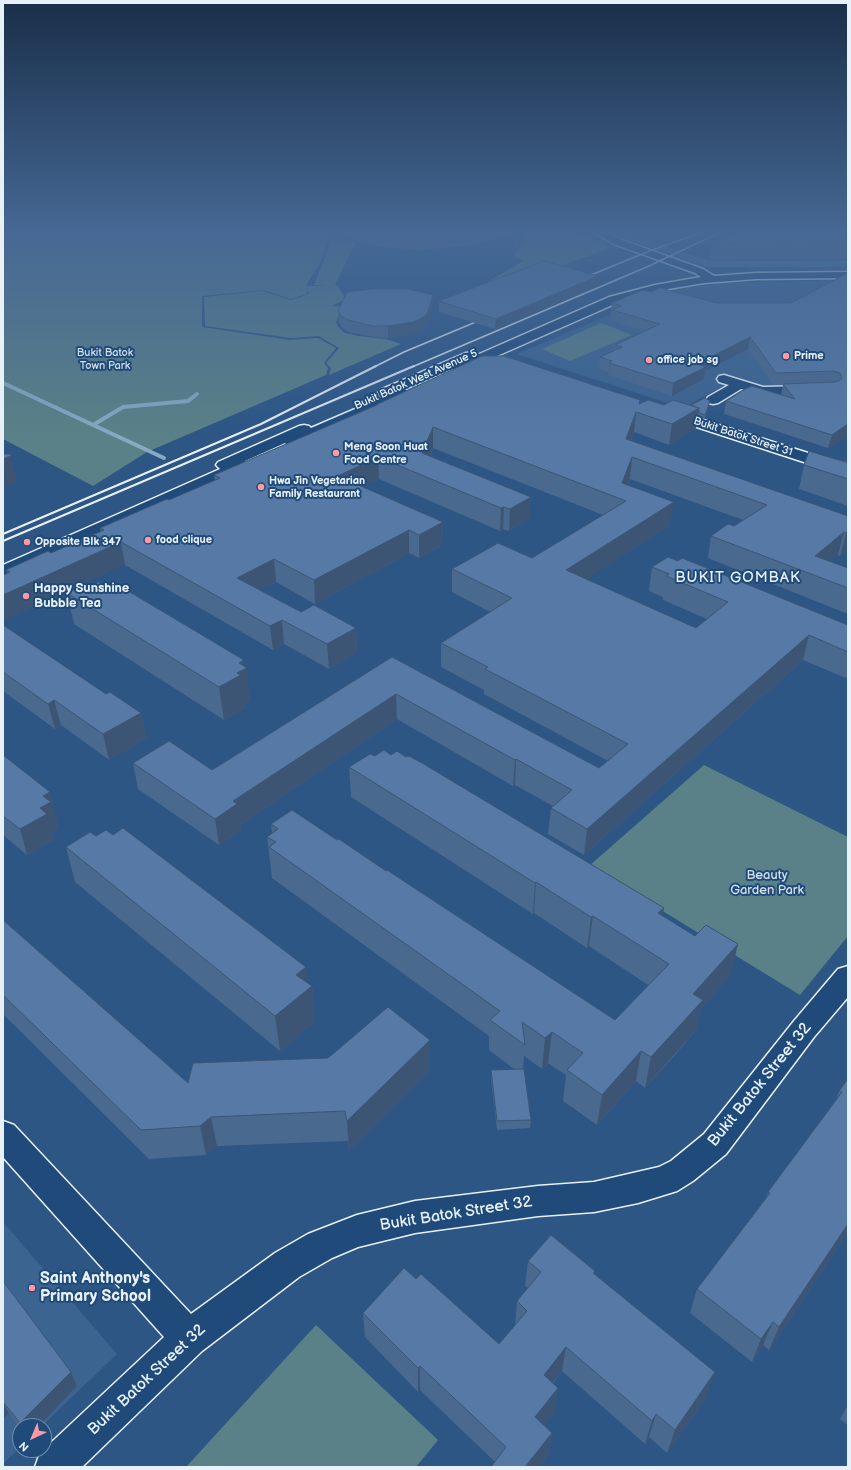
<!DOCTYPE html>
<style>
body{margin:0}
#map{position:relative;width:851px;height:1470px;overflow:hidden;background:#2d5685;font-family:"Balsamiq Sans",sans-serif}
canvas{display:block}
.frame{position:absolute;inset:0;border:4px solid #e8f1f8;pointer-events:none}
.north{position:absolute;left:12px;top:1418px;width:40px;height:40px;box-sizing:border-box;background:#1f4a7a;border:1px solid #6f8dac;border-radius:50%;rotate:224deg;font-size:11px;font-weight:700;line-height:16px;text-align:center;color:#e8f1f8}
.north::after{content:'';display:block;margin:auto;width:14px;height:18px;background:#ff9aa2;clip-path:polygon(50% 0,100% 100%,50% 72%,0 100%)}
</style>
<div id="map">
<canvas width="851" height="1470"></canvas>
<div class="frame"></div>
<div class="north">N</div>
</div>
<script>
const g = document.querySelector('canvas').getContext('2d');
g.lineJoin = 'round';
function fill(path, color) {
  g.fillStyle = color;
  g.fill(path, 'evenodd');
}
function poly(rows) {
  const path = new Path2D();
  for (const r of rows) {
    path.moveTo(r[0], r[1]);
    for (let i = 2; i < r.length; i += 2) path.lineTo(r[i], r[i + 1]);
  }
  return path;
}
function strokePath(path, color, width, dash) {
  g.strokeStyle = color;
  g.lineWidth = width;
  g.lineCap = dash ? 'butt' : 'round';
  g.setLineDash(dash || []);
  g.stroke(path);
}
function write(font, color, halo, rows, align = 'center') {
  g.font = font + ' "Balsamiq Sans",sans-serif';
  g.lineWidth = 4;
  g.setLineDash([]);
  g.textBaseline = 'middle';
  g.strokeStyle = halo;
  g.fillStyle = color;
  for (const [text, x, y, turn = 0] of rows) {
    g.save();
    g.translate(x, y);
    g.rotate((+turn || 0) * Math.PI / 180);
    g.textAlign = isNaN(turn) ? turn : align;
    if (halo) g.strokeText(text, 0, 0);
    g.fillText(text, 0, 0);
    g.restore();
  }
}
fill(poly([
 [848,280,848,382,760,391,730,382,683,408,517,354,668,290,721,283],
 [3,1222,117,1354,42,1426,20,1426,20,1447,3,1464]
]), '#3c6491');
fill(poly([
 [3,231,329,231,323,257,306,286,328,286,314,285,332,239,356,242,335,285,338,286,346,299,331,306,346,307,345,312,338,317,336,322,338,327,345,333,358,336,386,339,401,344,329,375,331,368,326,363,339,348,319,336,291,338,205,326,204,297,262,291,291,300,309,294,307,287,307,294,291,299,264,290,202,296,202,327,290,340,318,338,336,348,324,363,328,368,326,375,147,452,93,486,3,439],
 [336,231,517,231,496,239,464,246,420,250,382,247,354,240],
 [529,231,576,231,610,248,470,299,479,287,523,261,514,257],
 [601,323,632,335,570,361,542,349],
 [704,765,848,837,848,936,800,995,589,866],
 [316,1325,438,1440,416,1467,186,1467]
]), '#5a8187');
strokePath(poly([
 [3,383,164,458],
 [93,425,123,407,188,401,197,394]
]), '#85aac2', 4);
fill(poly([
 [609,231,623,231,710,261,848,261,848,267,708,267,610,233,609,231]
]), '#437a9e');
const minor = poly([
 [591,231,604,231,622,240,703,269,714,276,756,273,848,272,848,278,756,279,704,283,656,291,617,303,463,371,458,372,452,369,405,389,410,393,408,396,297,445,292,447,287,445,285,443,245,461,250,465,248,468,3,577,3,565,220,469,216,465,218,462,299,426,304,425,309,426,311,428,383,397,378,393,380,390,466,353,471,352,477,355,609,297,655,285,701,277,695,273,614,244,591,231],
 [724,375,763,387,813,386,818,387,820,390,818,393,813,394,762,395,741,389,718,403,713,404,708,403,706,400,708,397,729,385,719,382,717,379,719,376,724,375],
 [668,409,824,458,848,464,848,474,813,465,663,416,661,413,663,410,668,409],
 [848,966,848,997,814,1037,726,1154,693,1181,677,1191,638,1203,594,1212,538,1216,415,1233,358,1247,332,1258,299,1277,202,1351,82,1467,35,1467,40,1453,164,1337,3,1157,3,1121,14,1125,191,1314,275,1253,308,1234,357,1215,415,1201,538,1186,594,1182,659,1167,671,1161,704,1134,794,1021,838,969,848,966]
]);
strokePath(minor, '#e8f1f8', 3);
fill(minor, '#1f4a7a');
strokePath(poly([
 [581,279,652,250,706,231],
 [374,367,404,352,483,319],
 [412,367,649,266,723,231]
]), '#e8f1f8', 1.5);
strokePath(poly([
 [3,534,261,424,376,366],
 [3,541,414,366]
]), '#e8f1f8', 2);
fill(poly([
 [509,231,518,231,516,252],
 [631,231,645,231,645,234],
 [848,231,848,258,710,260,712,244],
 [848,273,848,435,828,448,724,414,726,401,781,395,783,385,773,385,748,349,705,371,704,379,672,396,608,375,608,372,599,369,600,357,614,351,615,345,645,331,611,321,612,315,610,314,612,303,651,292,717,303,791,303],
 [598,276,597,286,495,329,439,312,439,301],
 [433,295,433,306,427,325,422,330,413,334,388,338,373,337,349,332,342,327,339,322,338,311],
 [640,404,691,405,709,405,705,418,698,416,696,428,669,445,634,432,631,441,848,516,848,549,840,556,838,555,830,561,848,568,848,614,708,558,711,536,734,526,743,520,630,479,628,485,670,525,586,579,696,628,707,619,663,600,663,597,649,591,652,567,678,561,848,625,848,679,803,660,584,855,548,834,551,808,553,806,515,785,513,786,397,719,240,825,241,830,219,845,138,789,133,763,212,770,392,657,599,768,608,761,484,694,484,690,441,667,441,643,490,612,452,592,452,569,532,558,603,515,433,448,430,456,529,519,509,531,503,529,500,531,379,479,362,487,443,522,442,545,419,558,409,553,315,604,276,582,260,590,301,612,356,628,357,652,329,669,284,644,273,650,125,565,7,573,6,570,51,553,101,532,100,528,169,500,215,480,214,475,376,406,376,405],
 [848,463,848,506,799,489,804,465],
 [67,593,244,666,250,700,244,704,245,708,224,720,74,624],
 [3,625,106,694,141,713,146,738,109,760,61,725,55,729,3,691],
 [3,755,57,818,55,819,58,828,52,832,54,840,27,855,3,835],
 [391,755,406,757,664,908,662,916,731,974,701,1008,696,1030,676,1054,645,1088,636,1081,597,1125,563,1101,566,1075,548,1063,542,1069,524,1056,523,1069,531,1120,530,1128,497,1130,491,1078,491,1070,514,1069,489,1050,489,1036,272,878,267,837,272,834,271,824,337,840,386,871,615,1020,648,985,589,946,587,948,534,913,533,914,351,797,349,767,375,756],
 [96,836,312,986,315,1021,280,1051,75,882,66,847],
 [3,920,188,1083,430,1040,430,1069,349,1150,348,1141,217,1146,206,1155,149,1159,3,1014],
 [848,1079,848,1232,769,1350,763,1345,752,1362,690,1313,697,1289,766,1198,768,1192,836,1100,839,1091],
 [528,1261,595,1271,594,1274,707,1396,667,1453,649,1437,645,1444,562,1371,553,1383,555,1412,544,1425,552,1433,548,1455,539,1467,491,1467,495,1462,420,1390,418,1392,365,1337,363,1313,416,1279,499,1344,515,1326,517,1301,528,1288,525,1286],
 [3,1281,77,1386,39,1426,20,1426,20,1428,9,1413,3,1419],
 [848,1405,848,1425,840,1419]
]), '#4a698e');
fill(poly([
 [598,276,597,286,495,329,496,319],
 [433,295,433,306,427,325,422,330,413,334,388,338,388,326],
 [750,337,748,349,705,371,704,379,672,396,673,383,697,364],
 [699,408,696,428,669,445,672,424],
 [636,412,634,432,624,460,626,439],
 [848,424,848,435,828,448,832,435],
 [433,427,433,448,422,474,422,453],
 [11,454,17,482,3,488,3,459],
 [378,457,379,479,339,498,338,476],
 [632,457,630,479,622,499,622,483],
 [531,497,529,519,509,531,510,509],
 [674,502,670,525,564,594,566,570],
 [504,507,503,529,500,531,501,508],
 [443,522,442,545,419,558,419,535],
 [409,530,409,553,315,604,314,580],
 [848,531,848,549,840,556,846,533],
 [844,532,838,555,814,575,815,556],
 [121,542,125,565,3,621,3,595],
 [274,559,276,582,240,601,237,578],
 [282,620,284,644,273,650,270,626],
 [356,628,357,652,329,669,327,644],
 [809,635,803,660,584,855,587,829],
 [244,660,245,669,247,668,250,700,244,704,245,708,224,720,219,687,237,673,239,663],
 [396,694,397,719,240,825,241,830,219,845,215,819,233,801],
 [54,700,61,725,55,729,48,704],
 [141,713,146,738,109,760,103,734],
 [516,759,515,785,513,786,515,760],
 [50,792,57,818,55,819,58,828,52,832,54,840,27,855,20,829,43,796],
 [536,882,534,913,533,914,535,883],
 [664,908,658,939,658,913],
 [593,916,589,946,587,948,591,917],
 [738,944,731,974,701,1008,696,1030,645,1088,651,1057,693,994],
 [306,967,308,989,312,986,315,1021,280,1051,275,1016,296,975],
 [552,1032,548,1063,542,1069,545,1038],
 [430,1040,430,1069,349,1150,347,1121],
 [641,1051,636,1081,597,1125,602,1095],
 [211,1117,217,1146,206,1155,200,1126],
 [848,1224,848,1232,769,1350,779,1327],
 [773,1322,763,1345,752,1362,761,1339],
 [566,1347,562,1371,540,1398,544,1375],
 [420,1366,420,1390,418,1392,418,1368],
 [71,1372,77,1386,39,1426,22,1426,20,1423],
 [715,1372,707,1396,667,1453,675,1430],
 [558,1388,555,1412,532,1440,535,1417],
 [3,1403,9,1413,3,1419],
 [656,1414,649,1437,645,1444,652,1421],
 [552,1433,548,1455,539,1467,525,1467]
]), '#3c5574');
const building = poly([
 [512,231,518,231,517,244,512,231],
 [742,231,848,231,848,242,712,244,742,231],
 [544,261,598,276,496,319,439,301,544,261],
 [848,273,848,424,832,435,726,401,745,389,752,386,795,399,783,384,834,382,839,381,842,378,840,373,834,371,776,373,750,337,697,364,706,367,673,383,609,363,612,361,600,357,622,347,615,345,660,324,612,310,621,306,612,303,643,290,651,292,660,288,717,303,791,303,848,273],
 [372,289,408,289,433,295,427,314,422,318,413,322,388,326,373,326,348,320,341,316,338,311,347,292,372,289],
 [482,356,504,356,640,400,639,404,648,400,664,405,673,400,699,408,672,424,636,412,626,439,848,516,848,531,846,533,844,532,815,556,848,568,848,588,711,536,728,524,734,526,767,505,632,457,622,483,674,502,566,570,696,628,728,602,666,576,669,574,652,567,668,557,678,561,682,558,848,625,848,652,809,635,587,829,551,808,572,790,516,759,515,760,396,694,233,801,237,804,215,819,133,763,169,741,212,770,392,657,599,768,628,744,485,669,488,667,441,643,512,598,452,569,498,543,532,558,626,501,433,427,422,453,531,497,510,509,504,507,501,508,378,457,338,476,443,522,419,535,409,530,314,580,274,559,237,578,301,612,314,605,356,628,327,644,282,620,270,626,121,542,3,595,3,575,10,572,6,570,48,551,51,553,104,530,100,528,167,499,169,500,220,478,214,475,377,405,376,405,482,356],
 [705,398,710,401,705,415,699,413,699,408,691,405,705,398],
 [809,451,848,463,848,479,804,465,809,451],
 [3,454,11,454,11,456,3,459,3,454],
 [99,582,106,586,113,582,244,660,239,663,247,668,237,673,241,675,219,687,67,593,85,584,89,587,99,582],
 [3,625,106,694,110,692,141,713,103,734,54,700,48,704,3,672,3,625],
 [384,750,391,755,397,751,406,757,409,756,422,763,664,908,658,913,695,936,706,925,738,944,693,994,703,1000,682,1023,651,1057,641,1051,602,1095,567,1070,583,1053,552,1032,545,1038,522,1022,525,1045,490,1020,500,1011,269,847,276,842,267,837,278,829,271,824,292,810,337,840,339,839,386,871,387,870,615,1020,669,964,593,916,591,917,536,882,535,883,349,767,370,754,375,756,384,750],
 [3,755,50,792,43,796,51,802,40,808,47,814,20,829,3,816,3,755],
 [123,828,306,967,296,975,312,986,275,1016,66,847,90,832,96,836,106,830,113,835,123,828],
 [3,920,188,1083,193,1063,328,1058,388,1007,430,1040,347,1121,345,1111,211,1117,200,1126,141,1130,3,995,3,920],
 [524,1069,531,1120,497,1121,491,1070,524,1069],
 [848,1079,848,1224,779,1327,773,1322,761,1339,697,1289,770,1193,768,1192,842,1092,839,1091,848,1079],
 [551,1235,595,1271,593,1273,715,1372,675,1430,656,1414,652,1421,566,1347,544,1375,558,1388,535,1417,552,1433,525,1467,491,1467,506,1447,420,1366,418,1368,363,1313,404,1268,416,1279,421,1274,499,1344,527,1311,517,1301,541,1272,528,1261,551,1235],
 [3,1281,71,1372,20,1423,3,1402,3,1281]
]);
fill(building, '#567aa5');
strokePath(building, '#3c5574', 1);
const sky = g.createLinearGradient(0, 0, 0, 437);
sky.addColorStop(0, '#192f49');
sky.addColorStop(0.53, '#466894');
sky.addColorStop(1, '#46689400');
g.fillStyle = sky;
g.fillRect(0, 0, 851, 437);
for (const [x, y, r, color] of [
 [786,356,4,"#ff9aa2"],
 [649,360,4,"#ff9aa2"],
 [336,453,4,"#ff9aa2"],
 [261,487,4,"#ff9aa2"],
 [148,540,4,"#ff9aa2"],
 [27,542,4,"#ff9aa2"],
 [26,596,4,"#ff9aa2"],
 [32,1288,4,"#ff9aa2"]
]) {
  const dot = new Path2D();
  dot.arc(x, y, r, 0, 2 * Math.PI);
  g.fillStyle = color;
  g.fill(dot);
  strokePath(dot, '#1f4a7a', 1.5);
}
write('11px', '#d3e0e7', '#1f4a7a', [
 ["Bukit Batok",105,353],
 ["Town Park",105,366]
]);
write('bold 11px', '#e8f1f8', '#1f4a7a', [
 ["Prime",794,356],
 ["office job sg",657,360],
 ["Meng Soon Huat",344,447],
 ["Food Centre",344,460],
 ["Hwa Jin Vegetarian",269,481],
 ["Family Restaurant",269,494],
 ["food clique",156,540],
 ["Opposite Blk 347",35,542]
], 'left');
write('11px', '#e8f1f8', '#1f4a7a', [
 ["Bukit Batok West Avenue 5",416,380,-24],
 ["Bukit Batok Street 31",743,437,18]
]);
write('bold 13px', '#e8f1f8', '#1f4a7a', [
 ["Happy Sunshine",34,589],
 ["Bubble Tea",34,604]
], 'left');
write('13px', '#d3e0e7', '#1f4a7a', [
 ["Beauty",767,876],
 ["Garden Park",767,891]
]);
g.letterSpacing = '1px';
write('15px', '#e8f1f8', '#1f4a7a', [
 ["BUKIT GOMBAK",738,578]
]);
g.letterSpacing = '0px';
write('16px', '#e8f1f8', '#1f4a7a', [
 ["Bukit Batok Street 32",760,1085,-51],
 ["Bukit Batok Street 32",456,1214,-9],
 ["Bukit Batok Street 32",147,1380,-43]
]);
write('bold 16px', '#e8f1f8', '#1f4a7a', [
 ["Saint Anthony's",40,1279],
 ["Primary School",40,1297]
], 'left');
</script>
